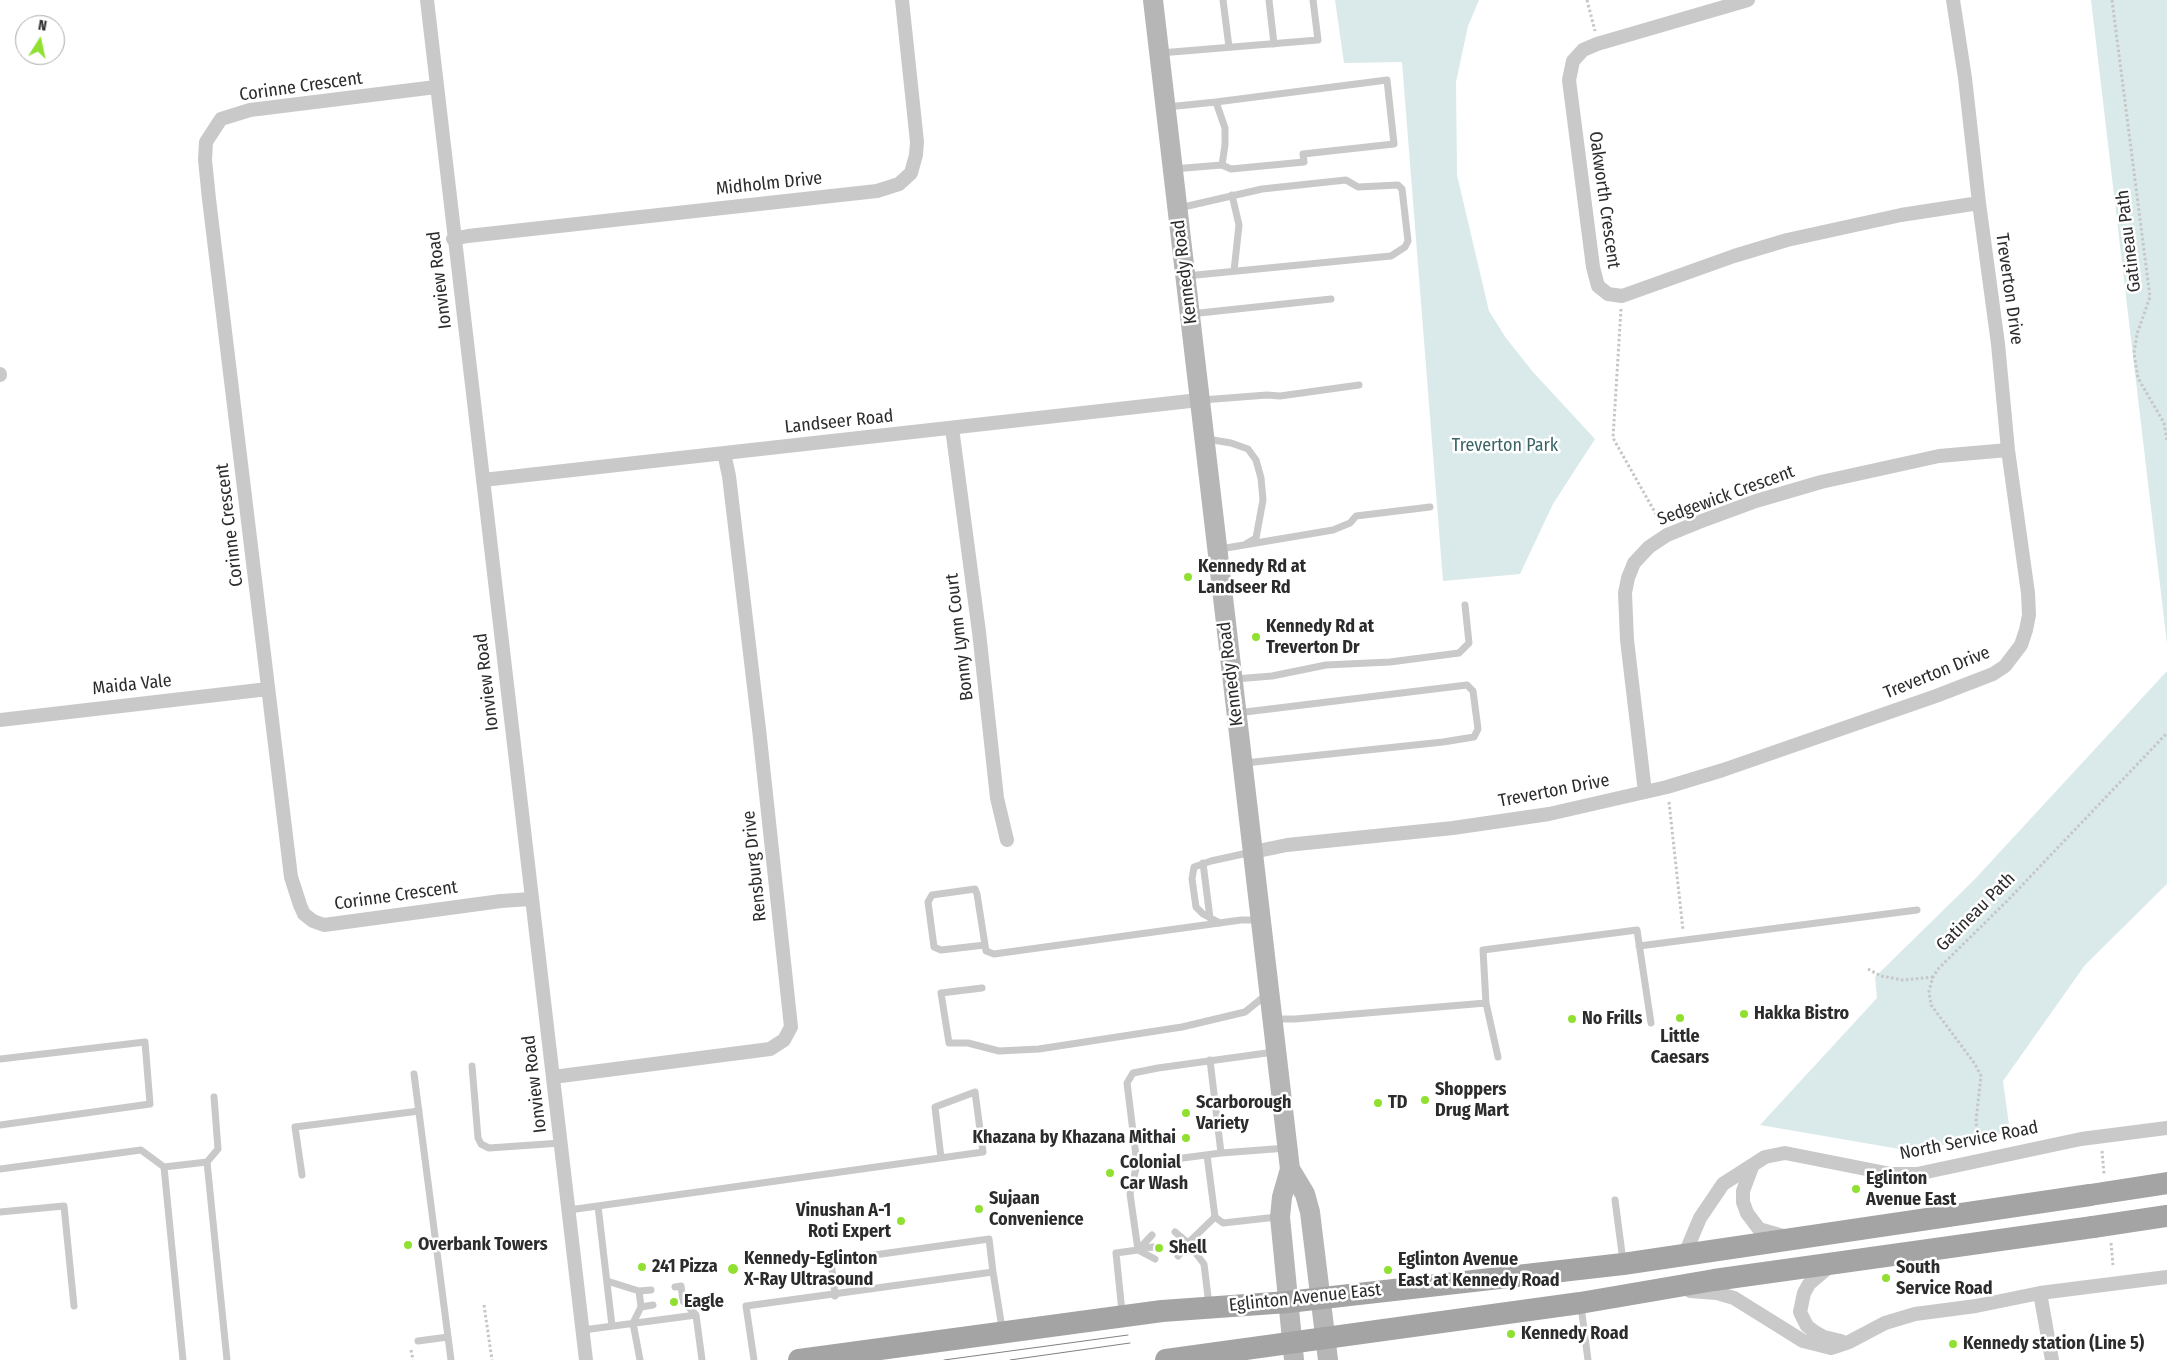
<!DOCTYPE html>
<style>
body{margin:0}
#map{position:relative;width:2167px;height:1360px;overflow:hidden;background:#fff;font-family:"Fira Sans Condensed",sans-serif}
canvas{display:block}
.north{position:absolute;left:15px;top:15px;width:50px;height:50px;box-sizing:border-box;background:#fff;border:1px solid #ababab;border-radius:50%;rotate:10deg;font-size:14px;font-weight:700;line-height:20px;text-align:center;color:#2c2c2c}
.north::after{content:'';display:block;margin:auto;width:18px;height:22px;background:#90e031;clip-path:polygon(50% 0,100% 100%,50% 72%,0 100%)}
</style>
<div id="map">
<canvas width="2167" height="1360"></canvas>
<div class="north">N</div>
</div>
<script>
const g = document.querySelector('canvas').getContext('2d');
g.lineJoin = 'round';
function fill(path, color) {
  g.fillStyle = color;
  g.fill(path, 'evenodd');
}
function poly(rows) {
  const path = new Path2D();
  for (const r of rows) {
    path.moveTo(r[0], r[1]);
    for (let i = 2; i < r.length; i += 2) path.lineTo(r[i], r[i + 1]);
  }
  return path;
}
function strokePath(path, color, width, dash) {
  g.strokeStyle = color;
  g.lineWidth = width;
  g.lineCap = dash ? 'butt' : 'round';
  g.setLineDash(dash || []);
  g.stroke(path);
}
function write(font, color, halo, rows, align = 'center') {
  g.font = font + ' "Fira Sans Condensed",sans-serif';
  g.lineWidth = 5;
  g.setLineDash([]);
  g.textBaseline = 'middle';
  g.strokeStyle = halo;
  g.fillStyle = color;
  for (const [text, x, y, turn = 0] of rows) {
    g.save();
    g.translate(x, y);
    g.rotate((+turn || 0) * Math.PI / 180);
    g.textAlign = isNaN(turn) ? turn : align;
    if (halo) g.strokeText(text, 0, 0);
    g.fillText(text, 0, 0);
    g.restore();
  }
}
fill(poly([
 [1335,0,1479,0,1468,26,1456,82,1457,175,1489,311,1506,338,1533,372,1595,439,1553,504,1520,574,1443,581,1402,62,1344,63],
 [2091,0,2167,0,2167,644],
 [2167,671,2167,884,2085,965,2003,1081,2010,1132,1911,1151,1760,1125,1877,998,1875,977,1974,880]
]), '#daeaea');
strokePath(poly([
 [1587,0,1595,31],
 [2112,0,2150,297,2137,334,2134,353,2138,378,2164,423,2167,441],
 [1621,309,1613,438,1661,523],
 [1669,802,1683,930],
 [1868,969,1881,976,1903,980,1933,977],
 [1978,1146,1976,1121,1981,1076,1975,1064,1931,1005,1929,991,1933,977,1939,968,2007,901,2167,733],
 [2102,1151,2104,1174],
 [2111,1243,2113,1265],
 [484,1305,492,1360],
 [411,1350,413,1360]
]), '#c6c6c6', 3, [2.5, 2.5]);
strokePath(poly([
 [1223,0,1229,47],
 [1269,0,1274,44],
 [1160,53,1318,40,1313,0],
 [1216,102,1387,80,1394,144,1303,154,1304,162,1231,169,1222,165],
 [1167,107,1216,102,1225,128,1225,145,1222,165,1173,169],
 [1232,195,1239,225,1234,271],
 [1179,208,1262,189,1346,180,1358,187,1398,185,1402,189,1408,241,1405,247,1391,256,1186,276],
 [1190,314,1331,299],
 [1202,400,1267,395,1280,396,1359,385],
 [1207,439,1231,443,1248,449,1256,460,1261,478,1263,500,1256,538,1244,545,1220,549],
 [1244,545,1333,530,1350,523,1356,516,1430,507],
 [1235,679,1272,676,1326,665,1390,662,1459,653,1469,643,1465,605],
 [1237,713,1467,685,1473,691,1478,729,1474,737,1443,742,1245,763],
 [1203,863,1210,918],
 [1220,923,1203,914,1196,907,1192,879,1194,867,1211,861,1252,852],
 [985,945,941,950,934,947,928,902,932,895,975,889,977,894,985,945,986,951,994,954,1241,920,1260,920],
 [1639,946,1917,910],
 [982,988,941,993,949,1043,968,1043,999,1051,1039,1049,1182,1027,1245,1012,1266,995],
 [1486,1003,1498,1057],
 [1274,1019,1295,1019,1486,1003,1483,950,1637,930,1651,1023],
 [1274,1052,1158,1068,1133,1073,1127,1083,1137,1164,1221,1153,1287,1148],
 [0,1059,145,1042,150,1104,0,1125],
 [1210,1060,1221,1153],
 [472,1066,478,1138,481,1144,489,1148,561,1143],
 [414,1074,451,1360],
 [1207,1155,1215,1217],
 [207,1162,218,1149,214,1097],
 [0,1169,141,1150,164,1167],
 [302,1175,295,1127,419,1111],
 [1615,1200,1623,1261],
 [598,1206,612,1326],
 [569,1210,983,1152,975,1092,935,1107,941,1158],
 [0,1212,64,1206,74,1306],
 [1215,1217,1223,1223,1277,1217],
 [1175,1232,1188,1243,1178,1256],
 [1152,1235,1138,1250,1155,1259],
 [1188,1243,1204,1264,1209,1305],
 [1177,1244,1188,1243,1215,1217],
 [1138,1249,1153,1247],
 [607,1281,639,1291,651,1290],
 [675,1287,681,1286,683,1301,696,1315,702,1360],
 [639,1291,641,1307,633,1323,640,1360],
 [835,1296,831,1261,989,1239,993,1272,1002,1328],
 [1581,1306,1588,1360],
 [641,1307,653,1305],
 [1122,1312,1116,1253,1138,1250,1130,1194,1137,1164],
 [583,1330,696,1315],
 [418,1341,448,1337],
 [183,1360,164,1167,207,1162,227,1360],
 [754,1360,746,1306,993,1272]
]), '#c9c9c9', 7);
strokePath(poly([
 [427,0,586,1360],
 [1748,0,1597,44,1583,50,1573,61,1569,80,1593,267,1598,286,1608,294,1622,296,1734,256,1787,240,1901,215,1979,203],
 [436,87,250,110,221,119,206,142,205,160,209,199,291,877,300,905,304,914,313,921,324,925,501,901,531,899],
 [453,239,468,236,877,191,899,184,911,173,916,155,917,142,902,0],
 [0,374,0,375],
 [952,428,979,632,997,798,1007,840],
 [483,480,1199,400],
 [0,720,268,689],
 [1645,792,1627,640,1625,593,1628,578,1634,563,1649,547,1667,535,1699,522,1756,501,1821,482,1939,456,2008,450],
 [1253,852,1287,845,1453,828,1549,814,1667,787,1723,770,1936,696,1993,674,2005,666,2021,645,2026,630,2029,615,2028,593,2008,450,1998,344,1979,203,1965,78,1953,0],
 [553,1077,770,1049,784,1040,791,1027,759,729,729,476,724,453],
 [1752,1167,1743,1191,1743,1202,1747,1213,1759,1229,1783,1236],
 [1684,1256,1700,1218,1723,1184,1765,1157,1785,1153,1891,1174,1917,1174,2081,1139,2167,1128],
 [1830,1266,1809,1284,1804,1293,1800,1312,1807,1326,1815,1332,1824,1337,1841,1341],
 [1690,1291,1717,1293,1734,1298,1803,1341,1831,1348,1849,1342,1885,1323,1915,1314,1976,1306,2040,1293,2167,1277],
 [2040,1293,2052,1360]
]), '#c9c9c9', 14);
strokePath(poly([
 [1153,0,1290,1169,1282,1197,1280,1217,1294,1360],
 [1290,1169,1305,1194,1310,1212,1328,1360]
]), '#b6b6b6', 20);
strokePath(poly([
 [799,1360,1162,1311,1288,1302,1623,1264,2090,1195],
 [1166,1360,1580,1303,1714,1280,2093,1227]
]), '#a4a4a4', 22);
strokePath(poly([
 [944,1360,1128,1335],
 [1010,1360,1130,1343]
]), '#818181', 1);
strokePath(poly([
 [2090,1195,2167,1183],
 [2093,1227,2167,1216]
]), '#a4a4a4', 22);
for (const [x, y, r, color] of [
 [1188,577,5,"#90e031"],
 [1256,637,5,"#90e031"],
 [1744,1014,5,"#90e031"],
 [1680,1018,5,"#90e031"],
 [1572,1019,5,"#90e031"],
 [1425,1100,5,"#90e031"],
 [1378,1103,5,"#90e031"],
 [1186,1113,5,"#90e031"],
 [1186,1138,5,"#90e031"],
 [1110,1173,5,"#90e031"],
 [1856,1189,5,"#90e031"],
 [979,1209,5,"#90e031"],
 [901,1221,5,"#90e031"],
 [408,1245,5,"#90e031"],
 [1159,1248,5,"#90e031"],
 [642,1267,5,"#90e031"],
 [733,1269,6,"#90e031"],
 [1388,1270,5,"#90e031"],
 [1886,1278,5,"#90e031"],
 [674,1302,5,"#90e031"],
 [1511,1334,5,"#90e031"],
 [1953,1344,5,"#90e031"]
]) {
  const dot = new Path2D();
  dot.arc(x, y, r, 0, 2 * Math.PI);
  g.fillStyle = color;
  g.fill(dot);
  strokePath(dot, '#fff', 2);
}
write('18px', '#2c2c2c', '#fff', [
 ["Corinne Crescent",301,87,-8],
 ["Midholm Drive",769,184,-6],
 ["Oakworth Crescent",1604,200,82],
 ["Gatineau Path",2129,241,-97],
 ["Kennedy Road",1185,272,-97],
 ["Ionview Road",440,280,-97],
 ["Treverton Drive",2009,289,82],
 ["Landseer Road",839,422,-6],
 ["Sedgewick Crescent",1726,496,-20],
 ["Corinne Crescent",230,525,-97],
 ["Bonny Lynn Court",960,637,-97],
 ["Treverton Drive",1937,673,-22],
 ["Kennedy Road",1231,674,-97],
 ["Ionview Road",487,682,-97],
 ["Maida Vale",132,685,-6],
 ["Treverton Drive",1554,791,-11],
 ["Rensburg Drive",755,866,-96],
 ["Corinne Crescent",396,896,-8],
 ["Gatineau Path",1976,912,-45],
 ["Ionview Road",535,1084,-97],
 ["North Service Road",1969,1141,-11],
 ["Eglinton Avenue East",1305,1298,-6]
]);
write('18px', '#3b6466', '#fff', [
 ["Treverton Park",1505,446]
]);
write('bold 18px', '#2c2c2c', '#fff', [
 ["Kennedy Rd at",1198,567],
 ["Landseer Rd",1198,588],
 ["Kennedy Rd at",1266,627],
 ["Treverton Dr",1266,648],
 ["Hakka Bistro",1754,1014],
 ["No Frills",1582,1019],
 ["Little",1680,1037,"center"],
 ["Caesars",1680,1058,"center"],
 ["Shoppers",1435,1090],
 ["Drug Mart",1435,1111],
 ["Scarborough",1196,1103],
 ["Variety",1196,1124],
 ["TD",1388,1103],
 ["Khazana by Khazana Mithai",1176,1138,"right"],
 ["Colonial",1120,1163],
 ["Car Wash",1120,1184],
 ["Eglinton",1866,1179],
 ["Avenue East",1866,1200],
 ["Sujaan",989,1199],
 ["Convenience",989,1220],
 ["Vinushan A-1",891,1211,"right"],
 ["Roti Expert",891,1232,"right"],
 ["Overbank Towers",418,1245],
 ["Shell",1169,1248],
 ["Kennedy-Eglinton",744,1259],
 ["X-Ray Ultrasound",744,1280],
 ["Eglinton Avenue",1398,1260],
 ["East at Kennedy Road",1398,1281],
 ["241 Pizza",652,1267],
 ["South",1896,1268],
 ["Service Road",1896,1289],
 ["Eagle",684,1302],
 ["Kennedy Road",1521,1334],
 ["Kennedy station (Line 5)",1963,1344]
], 'left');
</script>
